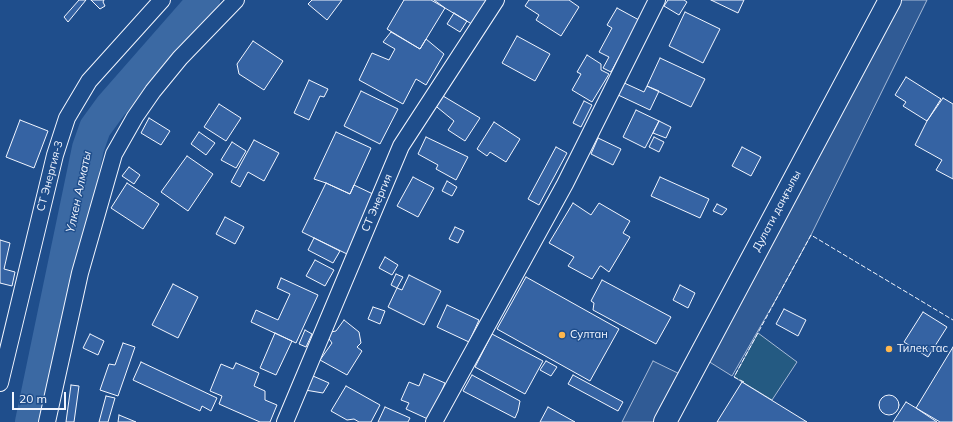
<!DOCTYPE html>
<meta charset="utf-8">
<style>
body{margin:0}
#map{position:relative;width:953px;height:422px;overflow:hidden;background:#1f4e8c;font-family:Mulish,sans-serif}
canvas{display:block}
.scale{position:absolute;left:12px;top:392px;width:54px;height:18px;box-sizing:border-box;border:2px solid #f2f6ff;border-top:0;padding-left:5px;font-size:12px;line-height:14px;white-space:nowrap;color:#f2f6ff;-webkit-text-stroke:3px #1f4e8c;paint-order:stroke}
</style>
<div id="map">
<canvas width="953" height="422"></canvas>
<div class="scale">20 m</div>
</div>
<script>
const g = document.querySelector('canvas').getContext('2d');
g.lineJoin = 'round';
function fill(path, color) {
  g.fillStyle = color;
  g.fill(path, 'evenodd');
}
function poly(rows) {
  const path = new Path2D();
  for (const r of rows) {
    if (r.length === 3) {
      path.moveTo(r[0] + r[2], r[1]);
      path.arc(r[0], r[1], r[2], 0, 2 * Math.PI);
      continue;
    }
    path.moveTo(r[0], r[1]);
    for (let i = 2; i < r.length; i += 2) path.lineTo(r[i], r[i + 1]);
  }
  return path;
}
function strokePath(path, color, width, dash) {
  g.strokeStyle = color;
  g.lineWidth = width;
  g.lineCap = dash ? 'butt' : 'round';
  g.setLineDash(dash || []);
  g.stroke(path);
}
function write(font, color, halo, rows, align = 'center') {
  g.font = font + ' Mulish,sans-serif';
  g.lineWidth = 3;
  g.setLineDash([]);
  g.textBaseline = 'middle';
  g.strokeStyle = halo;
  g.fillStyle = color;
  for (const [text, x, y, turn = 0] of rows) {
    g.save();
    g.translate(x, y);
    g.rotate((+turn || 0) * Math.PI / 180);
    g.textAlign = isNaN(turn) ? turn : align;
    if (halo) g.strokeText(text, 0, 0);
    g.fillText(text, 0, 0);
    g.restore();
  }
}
const green = poly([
 [758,333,797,362,772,400,734,377,758,333]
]);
fill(green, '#245a82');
strokePath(green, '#a8bbd7', 1);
const parking = poly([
 [890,0,927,0,811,235,779,294,732,376,700,356,890,0],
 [653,361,686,377,663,422,622,422,653,361]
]);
fill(parking, '#305b95');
strokePath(parking, '#a8bbd7', 1);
strokePath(poly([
 [31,422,88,148,95,128,111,106,204,0]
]), '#3b69a3', 32);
const building = poly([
 [79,0,86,0,68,22,64,17,79,0],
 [91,0,104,0,103,2,105,6,100,9,91,0],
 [312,0,342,0,327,20,308,4,312,0],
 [404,0,431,0,445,8,420,49,387,29,404,0],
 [434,0,491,0,475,26,445,8,434,0],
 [529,0,569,0,579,7,561,36,536,20,539,15,525,6,529,0],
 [668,0,684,0,687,2,679,15,664,6,668,0],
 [711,0,744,0,738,13,711,0],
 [617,8,639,20,611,72,603,68,609,57,599,52,612,28,607,25,617,8],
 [685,12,720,29,703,63,669,46,685,12],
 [454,13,467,21,460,32,447,24,454,13],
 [391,32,420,49,426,39,444,54,426,85,416,79,403,104,359,80,372,53,389,60,395,49,383,42,391,32],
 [517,36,550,54,535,81,502,63,517,36],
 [253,41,283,61,264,90,239,74,237,64,253,41],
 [587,55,601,64,601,70,609,74,592,102,572,90,581,74,577,72,587,55],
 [660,58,705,79,691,107,647,86,660,58],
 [906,77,941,99,927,121,903,106,906,102,895,95,906,77],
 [309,80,328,89,324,97,320,96,309,120,294,113,309,80],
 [622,82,644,92,647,86,659,91,650,110,616,94,622,82],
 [361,91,398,109,380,144,344,126,361,91],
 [438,93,480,118,465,141,448,130,454,121,432,103,438,93],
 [943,98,953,104,953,179,936,170,942,160,915,145,927,121,943,98],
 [584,101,592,105,581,127,573,123,584,101],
 [219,104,241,118,226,141,204,127,219,104],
 [636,110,659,121,645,148,623,137,636,110],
 [149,118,170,131,161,145,141,133,149,118],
 [20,120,48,131,34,168,6,157,20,120],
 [659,121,671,127,666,138,653,133,659,121],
 [494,122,520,139,506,162,490,152,487,156,477,149,494,122],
 [199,132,215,143,206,155,191,144,199,132],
 [336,132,371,148,350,194,326,183,314,179,336,132],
 [426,137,468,157,456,180,436,169,438,165,418,154,426,137],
 [654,137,664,142,659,152,649,147,654,137],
 [598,138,621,149,613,165,591,154,598,138],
 [254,140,279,153,264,181,248,172,240,187,231,182,254,140],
 [232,142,246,151,236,168,221,160,232,142],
 [556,147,567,153,539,205,528,199,556,147],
 [742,147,761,157,751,176,732,166,742,147],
 [187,156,213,174,188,211,161,192,187,156],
 [129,167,140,175,134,184,122,176,129,167],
 [413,177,434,188,418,217,397,206,413,177],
 [660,177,709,199,700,218,651,196,660,177],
 [447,181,457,187,452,196,442,191,447,181],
 [127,183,159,204,143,229,111,208,127,183],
 [326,183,350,194,354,185,375,195,347,254,302,232,326,183],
 [573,203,591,215,599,203,630,221,623,233,630,237,609,272,601,266,600,266,592,279,568,266,574,257,549,243,573,203],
 [717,204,727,209,722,215,713,211,717,204],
 [225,217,244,227,235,244,216,234,225,217],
 [455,227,464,231,458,243,449,239,455,227],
 [314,238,340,251,333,263,308,250,314,238],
 [0,240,10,243,4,269,15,272,12,286,0,283,0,240],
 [385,257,398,265,392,275,379,268,385,257],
 [315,260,334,270,325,286,306,276,315,260],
 [396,274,403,277,397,288,391,285,396,274],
 [409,275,441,291,424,325,388,307,397,288,402,290,409,275],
 [526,277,619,329,590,381,497,329,526,277],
 [281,278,318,295,296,343,251,322,256,310,278,320,290,294,277,288,281,278],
 [602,280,671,317,656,344,593,310,594,303,591,301,602,280],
 [173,284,198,297,178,338,152,325,173,284],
 [680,285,695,293,688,308,673,300,680,285],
 [447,305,479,320,469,342,437,327,447,305],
 [373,307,385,311,380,324,368,319,373,307],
 [784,309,806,320,798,336,776,324,784,309],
 [923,312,947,327,928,357,904,342,923,312],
 [344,320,359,332,361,343,357,347,362,351,347,375,320,360,332,343,327,336,331,332,336,331,344,320],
 [305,330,312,334,306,347,299,344,305,330],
 [275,333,292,341,276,375,260,368,275,333],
 [90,334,104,341,98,355,83,348,90,334],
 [492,334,543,361,525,394,475,367,492,334],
 [123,343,135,347,118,396,100,390,109,364,115,365,123,343],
 [953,347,953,422,940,422,916,408,953,347],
 [546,361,557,367,551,376,540,370,546,361],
 [141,362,217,398,211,411,202,406,200,411,133,380,141,362],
 [236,363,259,373,254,386,265,391,265,400,277,405,270,422,260,422,219,404,222,396,210,391,221,364,233,369,236,363],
 [424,374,445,383,430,420,406,409,409,403,401,400,409,382,419,386,424,374],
 [472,375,520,401,518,411,515,418,463,391,472,375],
 [573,375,623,402,618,411,568,384,573,375],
 [313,376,329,383,323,393,305,390,313,376],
 [742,382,807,422,717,422,742,382],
 [71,385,79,386,74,422,66,422,71,385],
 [346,386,380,405,371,422,359,422,354,419,347,420,331,411,346,386],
 [889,405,10],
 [106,396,115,398,108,422,99,422,106,396],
 [906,402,916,408,937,422,893,422,906,402],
 [385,407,410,418,408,422,378,422,385,407],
 [548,407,575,422,540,422,548,407],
 [119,415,136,422,118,422,119,415]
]);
fill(building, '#3563a3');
strokePath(building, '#f2f6ff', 1);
const minor = poly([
 [0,383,55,155,67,118,89,81,162,0],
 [47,422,80,273,114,154,135,117,153,91,180,58,236,0],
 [285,422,401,146,496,0],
 [434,422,565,184,657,0]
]);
const secondary = poly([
 [665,422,890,0]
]);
strokePath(minor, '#f2f6ff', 18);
strokePath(secondary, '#f2f6ff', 24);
strokePath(minor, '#1f4e8c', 16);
strokePath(secondary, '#1f4e8c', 22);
strokePath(poly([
 [744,382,734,377,811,235,953,320]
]), '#f2f6ff', 1, [5, 2]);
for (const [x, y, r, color] of [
 [562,335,4,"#ffb74d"],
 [889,349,4,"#ffb74d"]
]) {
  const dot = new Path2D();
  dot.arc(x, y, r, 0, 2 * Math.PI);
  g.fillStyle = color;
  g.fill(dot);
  strokePath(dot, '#1f4e8c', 1.5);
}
write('11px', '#f2f6ff', '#1f4e8c', [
 ["СТ Энергия-3",50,176,-75],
 ["СТ Энергия",377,203,-67],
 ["Дулати даңғылы",777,211,-62]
]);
write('11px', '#f2f6ff', '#1f4e8c', [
 ["Султан",570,335],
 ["Тилек тас",897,349]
], 'left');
write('italic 12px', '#f2f6ff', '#1f4e8c', [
 ["Үлкен Алматы",79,192,-78]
]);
</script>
